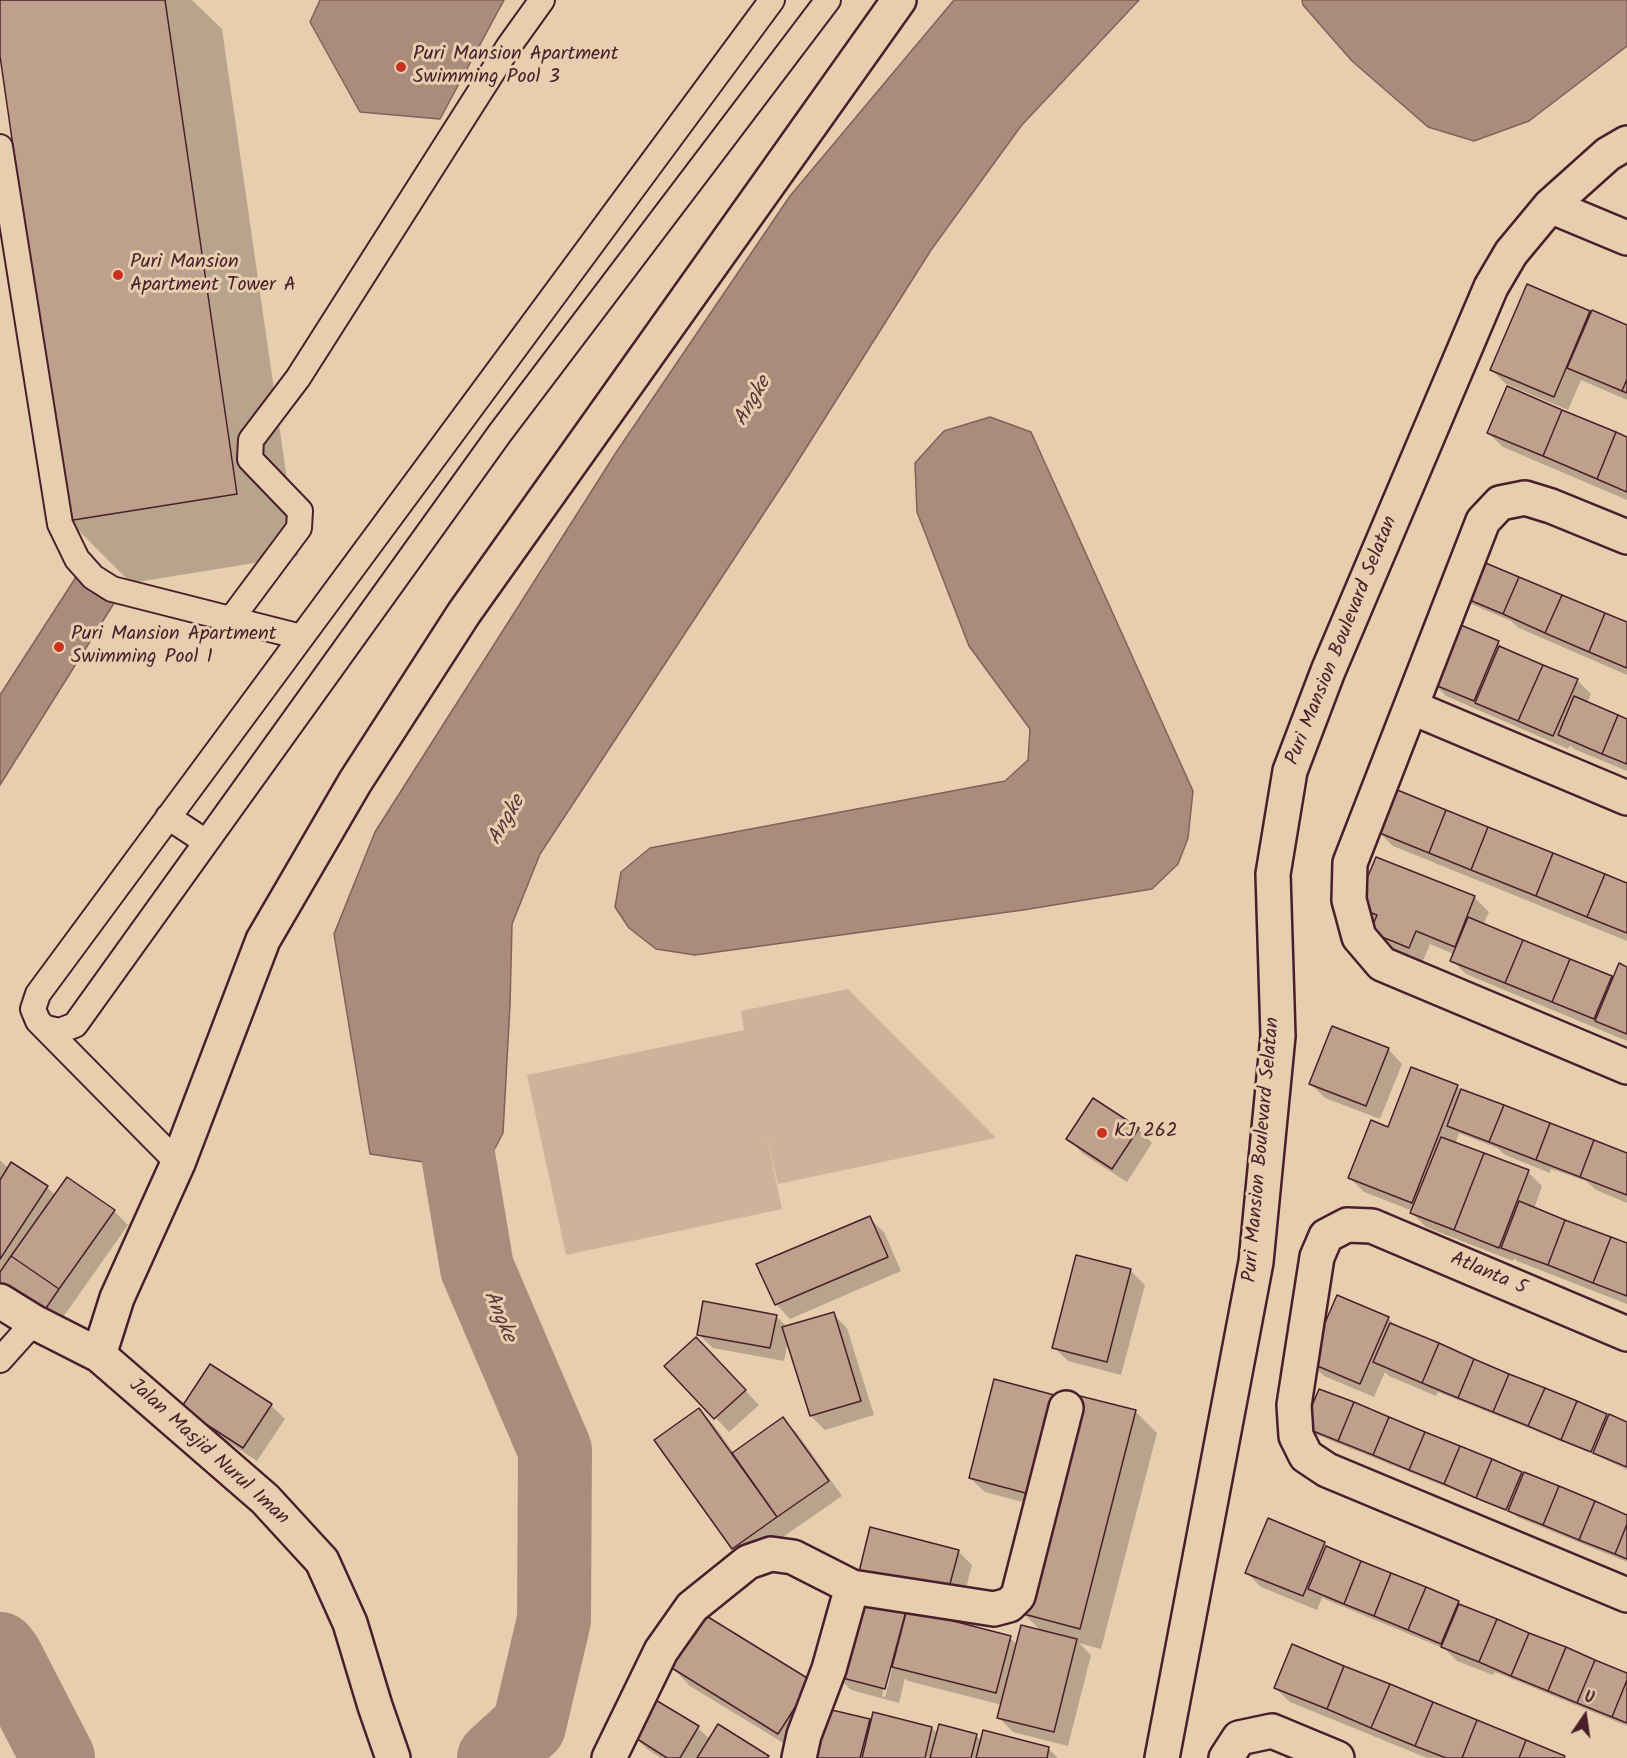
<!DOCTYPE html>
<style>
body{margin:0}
#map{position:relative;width:1627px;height:1758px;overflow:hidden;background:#e7ceaf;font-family:Kalam,sans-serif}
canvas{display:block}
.north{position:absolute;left:1555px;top:1686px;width:60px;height:60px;-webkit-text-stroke:4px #e7ceaf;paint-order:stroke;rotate:13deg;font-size:16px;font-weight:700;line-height:24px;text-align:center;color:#4a1f2b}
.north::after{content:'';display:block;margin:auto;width:21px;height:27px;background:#4a1f2b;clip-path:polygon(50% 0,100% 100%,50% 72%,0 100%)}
</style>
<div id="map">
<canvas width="1627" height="1758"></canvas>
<div class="north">U</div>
</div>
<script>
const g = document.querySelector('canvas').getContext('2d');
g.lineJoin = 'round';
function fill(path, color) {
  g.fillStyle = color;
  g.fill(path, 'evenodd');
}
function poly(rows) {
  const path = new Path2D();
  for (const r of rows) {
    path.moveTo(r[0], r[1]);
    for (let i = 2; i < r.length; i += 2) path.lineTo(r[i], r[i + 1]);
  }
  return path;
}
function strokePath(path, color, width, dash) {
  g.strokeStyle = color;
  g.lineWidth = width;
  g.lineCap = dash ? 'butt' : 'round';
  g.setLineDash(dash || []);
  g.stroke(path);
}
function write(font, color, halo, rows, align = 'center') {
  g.font = font + ' Kalam,sans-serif';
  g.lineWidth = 6;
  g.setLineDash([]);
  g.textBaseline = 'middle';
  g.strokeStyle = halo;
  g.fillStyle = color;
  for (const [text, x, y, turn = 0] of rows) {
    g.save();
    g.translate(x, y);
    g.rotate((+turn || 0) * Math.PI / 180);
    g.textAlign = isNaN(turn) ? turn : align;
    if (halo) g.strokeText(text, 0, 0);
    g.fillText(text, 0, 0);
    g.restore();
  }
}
fill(poly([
 [848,989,996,1138,778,1184,766,1132,782,1209,566,1255,527,1075,744,1030,741,1011]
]), '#ceb299');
const water = poly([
 [320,0,504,0,440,119,360,112,310,22,320,0],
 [954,0,1139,0,1021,126,931,250,789,475,540,854,512,924,510,1005,503,1133,483,1171,370,1154,334,934,375,832,617,451,790,196,954,0],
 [1302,0,1627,0,1627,46,1529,121,1474,141,1428,127,1352,61,1303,5,1302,0],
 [990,417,1031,432,1193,791,1188,838,1178,864,1152,889,1023,910,695,955,656,949,629,928,615,907,621,872,650,848,1005,781,1028,760,1030,729,969,646,917,512,915,463,944,431,990,417],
 [78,574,116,600,0,785,0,695,78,574]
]);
fill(water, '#ab8c7c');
strokePath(water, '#84605c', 1.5);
fill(poly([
 [0,0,192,0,222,29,298,556,131,583,68,520,0,45],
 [1589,312,1627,327,1627,400,1581,380,1568,410,1506,384,1492,370],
 [1488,433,1627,439,1627,500,1503,447],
 [1477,561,1627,624,1627,675,1519,628,1511,621,1469,603],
 [1457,625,1498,643,1507,651,1577,680,1591,694,1587,703,1627,720,1627,771,1574,749,1570,745,1568,749,1446,696,1432,682],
 [1379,832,1627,884,1627,941,1393,846],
 [1474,897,1489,912,1483,925,1611,977,1614,980,1627,968,1627,1041,1466,974,1452,960,1454,954,1430,944,1423,961,1386,946,1372,931,1376,922,1371,921,1357,906],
 [1388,1049,1402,1064,1380,1119,1325,1098,1311,1084],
 [1457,1086,1462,1091,1627,1155,1627,1203,1596,1190,1586,1181,1551,1169,1550,1173,1505,1155,1497,1148,1459,1133,1455,1144,1528,1172,1542,1186,1534,1209,1627,1245,1627,1304,1517,1261,1514,1258,1513,1261,1426,1227,1412,1213,1413,1211,1364,1192,1350,1178,1389,1129],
 [1138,1129,1152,1143,1127,1182,1082,1153,1068,1138],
 [0,1160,9,1169,47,1187,56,1196,114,1211,128,1225,54,1330,0,1290],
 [869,1218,884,1232,901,1271,790,1319,776,1304],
 [1131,1271,1145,1285,1121,1375,1068,1361,1054,1347],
 [833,1314,847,1328,874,1415,825,1430,811,1416,788,1341,784,1361,713,1348,698,1334,776,1316,787,1327],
 [1388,1318,1397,1327,1606,1415,1609,1418,1627,1423,1627,1470,1598,1456,1438,1392,1436,1396,1389,1376,1385,1372,1374,1397,1324,1376,1310,1362],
 [710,1353,759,1405,729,1432,667,1366],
 [1057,1397,1078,1397,1136,1412,1157,1433,1101,1649,1079,1643,1091,1655,1068,1746,1013,1732,999,1718,1002,1705,908,1681,905,1678,899,1703,851,1690,837,1676,905,1612,907,1615,1010,1638,1017,1645,1041,1631,1022,1612,1049,1509,985,1492,970,1478],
 [902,1619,905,1619,885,1697,882,1696],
 [271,1405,285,1419,257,1461,197,1422,183,1408],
 [699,1410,713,1424,734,1453,783,1419,797,1433,842,1496,747,1562,733,1548],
 [1305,1426,1521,1473,1524,1476,1627,1516,1627,1562,1517,1517,1514,1514,1312,1433],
 [1268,1520,1325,1543,1332,1550,1458,1602,1463,1607,1627,1674,1627,1726,1495,1672,1493,1675,1457,1661,1445,1649,1322,1598,1317,1610,1261,1587,1247,1573],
 [958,1551,972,1565,961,1608,860,1571],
 [701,1614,827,1710,872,1721,932,1728,938,1734,976,1736,982,1741,984,1732,1049,1749,1058,1758,808,1758,690,1686,669,1664],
 [1293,1646,1566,1758,1427,1758,1290,1702,1275,1688],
 [654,1701,698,1728,710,1739,769,1758,661,1758,647,1749,633,1735]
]), '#0003');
strokePath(poly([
 [449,1067,455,1137,477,1268,555,1450,554,1620,529,1726,494,1758],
 [0,1649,6,1657,58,1758]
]), '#ab8c7c', 74);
const building = poly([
 [0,0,165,0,237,494,67,521,0,56,0,0],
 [1527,284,1590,311,1554,397,1490,370,1527,284],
 [1592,310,1627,325,1627,379,1622,391,1567,368,1592,310],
 [1627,379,1627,393,1622,391,1627,379],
 [1507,386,1562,410,1543,456,1487,433,1507,386],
 [1562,410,1616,432,1597,479,1543,456,1562,410],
 [1616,432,1627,437,1627,492,1597,479,1616,432],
 [1476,559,1519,577,1503,614,1460,596,1476,559],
 [1519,577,1562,595,1545,633,1503,614,1519,577],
 [1562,595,1605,613,1589,652,1545,633,1562,595],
 [1605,613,1627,622,1627,668,1589,652,1605,613],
 [1456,623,1499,641,1474,701,1430,683,1456,623],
 [1499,646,1543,665,1518,721,1475,703,1499,646],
 [1543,665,1578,679,1553,736,1518,721,1543,665],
 [1574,696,1618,715,1602,754,1558,735,1574,696],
 [1618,715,1627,719,1627,764,1602,754,1618,715],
 [1395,789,1446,810,1429,853,1377,832,1395,789],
 [1446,810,1488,827,1471,870,1429,853,1446,810],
 [1488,827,1553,853,1536,896,1471,870,1488,827],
 [1553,853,1605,874,1587,917,1536,896,1553,853],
 [1376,857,1475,896,1455,947,1416,931,1409,948,1370,932,1377,915,1355,907,1376,857],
 [1605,874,1627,883,1627,933,1587,917,1605,874],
 [1468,917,1523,940,1505,983,1450,961,1468,917],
 [1523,940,1570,959,1552,1002,1505,983,1523,940],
 [1570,959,1612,976,1594,1019,1552,1002,1570,959],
 [1619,963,1627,967,1627,1034,1595,1021,1619,963],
 [1332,1026,1389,1048,1366,1106,1309,1084,1332,1026],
 [1411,1067,1458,1085,1412,1203,1348,1178,1371,1120,1388,1127,1411,1067],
 [1461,1089,1504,1105,1489,1142,1447,1126,1461,1089],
 [1093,1098,1139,1128,1112,1169,1066,1139,1093,1098],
 [1504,1105,1550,1123,1536,1160,1489,1142,1504,1105],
 [1550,1123,1594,1140,1580,1177,1536,1160,1550,1123],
 [1441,1137,1484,1153,1454,1230,1410,1213,1441,1137],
 [1594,1140,1627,1153,1627,1195,1580,1177,1594,1140],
 [1484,1153,1529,1170,1499,1248,1454,1230,1484,1153],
 [11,1162,48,1186,0,1259,0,1180,11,1162],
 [67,1177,115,1210,59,1289,11,1256,67,1177],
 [1519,1201,1565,1220,1548,1265,1501,1248,1519,1201],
 [870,1216,888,1257,775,1305,756,1264,870,1216],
 [1565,1220,1611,1237,1593,1283,1548,1265,1565,1220],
 [1611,1237,1627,1243,1627,1296,1593,1283,1611,1237],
 [1076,1255,1131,1269,1107,1362,1052,1348,1076,1255],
 [11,1256,59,1289,40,1317,0,1290,0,1272,11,1256],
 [1337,1295,1389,1317,1360,1384,1308,1362,1337,1295],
 [703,1301,777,1315,770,1348,697,1335,703,1301],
 [834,1312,861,1401,810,1416,782,1327,834,1312],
 [1390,1323,1439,1343,1422,1383,1373,1362,1390,1323],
 [696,1337,746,1390,714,1419,664,1366,696,1337],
 [1439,1343,1474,1359,1458,1398,1422,1383,1439,1343],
 [1474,1359,1509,1374,1493,1412,1458,1398,1474,1359],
 [210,1364,272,1404,243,1448,181,1408,210,1364],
 [1509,1374,1545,1388,1528,1426,1493,1412,1509,1374],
 [994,1379,1058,1396,1033,1495,969,1478,994,1379],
 [1545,1388,1577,1401,1561,1440,1528,1426,1545,1388],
 [1319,1389,1354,1402,1338,1441,1303,1427,1319,1389],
 [1076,1395,1136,1410,1080,1629,1020,1613,1076,1395],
 [1577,1401,1607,1414,1591,1452,1561,1440,1577,1401],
 [1354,1402,1389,1417,1373,1455,1338,1441,1354,1402],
 [699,1408,777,1517,732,1549,654,1440,699,1408],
 [1609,1414,1627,1422,1627,1467,1593,1453,1609,1414],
 [783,1417,829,1481,777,1517,732,1453,783,1417],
 [1389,1417,1425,1432,1409,1470,1373,1455,1389,1417],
 [1425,1432,1460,1446,1444,1484,1409,1470,1425,1432],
 [1460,1446,1492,1459,1476,1498,1444,1484,1460,1446],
 [1492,1459,1522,1472,1506,1510,1476,1498,1492,1459],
 [1524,1472,1559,1486,1543,1525,1508,1511,1524,1472],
 [1559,1486,1595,1501,1579,1540,1543,1525,1559,1486],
 [1595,1501,1627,1515,1627,1524,1615,1554,1579,1540,1595,1501],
 [1268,1518,1325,1542,1303,1596,1245,1573,1268,1518],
 [1627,1524,1627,1559,1615,1554,1627,1524],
 [870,1527,959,1550,947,1595,859,1572,870,1527],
 [1326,1546,1361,1561,1344,1604,1308,1589,1326,1546],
 [1361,1561,1391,1573,1374,1616,1344,1604,1361,1561],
 [1391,1573,1426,1587,1408,1630,1374,1616,1391,1573],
 [1426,1587,1459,1601,1441,1644,1408,1630,1426,1587],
 [856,1598,906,1611,885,1689,835,1676,856,1598],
 [1459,1604,1497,1619,1479,1662,1441,1647,1459,1604],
 [907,1609,1011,1636,996,1693,892,1667,907,1609],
 [700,1612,812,1681,778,1734,667,1665,700,1612],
 [1497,1619,1529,1633,1511,1676,1479,1662,1497,1619],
 [1021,1625,1077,1639,1054,1732,997,1718,1021,1625],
 [1529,1633,1566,1647,1548,1691,1511,1676,1529,1633],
 [1292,1644,1344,1666,1327,1709,1274,1688,1292,1644],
 [1566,1647,1595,1660,1577,1703,1548,1691,1566,1647],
 [1595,1660,1627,1673,1627,1680,1612,1717,1577,1703,1595,1660],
 [1344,1666,1390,1684,1371,1728,1327,1709,1344,1666],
 [1627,1680,1627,1723,1612,1717,1627,1680],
 [1390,1684,1433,1702,1415,1746,1371,1728,1390,1684],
 [654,1699,699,1726,680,1758,667,1758,631,1735,654,1699],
 [1433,1702,1477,1720,1462,1758,1446,1758,1415,1746,1433,1702],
 [819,1707,870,1719,860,1758,806,1758,819,1707],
 [873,1712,932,1727,925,1758,862,1758,873,1712],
 [1477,1720,1526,1740,1519,1758,1462,1758,1477,1720],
 [718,1724,769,1756,767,1758,697,1758,718,1724],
 [939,1724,977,1734,971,1758,930,1758,939,1724],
 [983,1730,1049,1747,1047,1758,976,1758,983,1730],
 [1526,1740,1565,1756,1564,1758,1519,1758,1526,1740]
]);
fill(building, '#bea08d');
strokePath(building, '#4a1f2b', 1.5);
const lane = poly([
 [0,147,60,524,77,559,93,577,112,589,301,637],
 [232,618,299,528,300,511,250,459,251,440,298,378,509,46,542,0],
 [168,817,206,842],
 [46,1028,59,1031,75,1025,500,433,828,0],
 [178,1163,38,1021,33,1009,38,994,772,0],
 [0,1360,34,1322]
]);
const street = poly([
 [1550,206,1627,238],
 [1627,537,1551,506,1525,498,1500,503,1483,521,1350,863,1349,900,1359,937,1382,964,1627,1067],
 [1411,707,1627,798],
 [0,1301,34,1322,99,1355,265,1499,322,1561,350,1623,375,1706,393,1758],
 [1627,1334,1372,1226,1347,1225,1326,1236,1317,1257,1294,1405,1296,1436,1306,1456,1327,1470,1627,1595],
 [99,1355,117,1298,178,1163,263,940,355,782,464,613,899,0],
 [609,1758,661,1651,692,1607,748,1562,771,1554,793,1557,852,1587,994,1609,1009,1605,1018,1596,1066,1408],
 [799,1758,804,1735,829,1669,852,1587],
 [1162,1758,1256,1262,1278,1036,1273,874,1290,771,1328,671,1491,287,1511,253,1550,206,1608,154,1627,143],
 [1226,1758,1239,1738,1272,1731,1337,1758]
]);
strokePath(lane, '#4a1f2b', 28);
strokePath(street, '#4a1f2b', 38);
strokePath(lane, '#e7ceaf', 24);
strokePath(street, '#e7ceaf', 33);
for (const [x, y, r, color] of [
 [401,67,6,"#c8321e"],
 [118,275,6,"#c8321e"],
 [59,647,6,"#c8321e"],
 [1102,1133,6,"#c8321e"]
]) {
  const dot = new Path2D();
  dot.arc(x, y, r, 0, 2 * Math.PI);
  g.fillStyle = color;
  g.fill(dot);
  strokePath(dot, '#e7ceaf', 2);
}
write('20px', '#4a1f2b', '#e7ceaf', [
 ["Puri Mansion Apartment",413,56],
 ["Swimming Pool 3",413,79],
 ["Puri Mansion",130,264],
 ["Apartment Tower A",130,287],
 ["Puri Mansion Apartment",71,636],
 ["Swimming Pool 1",71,659],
 ["KJ 262",1114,1133]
], 'left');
write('20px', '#4a1f2b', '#e7ceaf', [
 ["Puri Mansion Boulevard Selatan",1343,641,-68],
 ["Puri Mansion Boulevard Selatan",1263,1150,-85],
 ["Atlanta 5",1488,1275,23],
 ["Jalan Masjid Nurul Iman",208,1453,42]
]);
write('italic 21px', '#5d353b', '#e7ceaf', [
 ["Angke",754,402,-60],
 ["Angke",508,821,-60],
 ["Angke",498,1317,67]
]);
</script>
